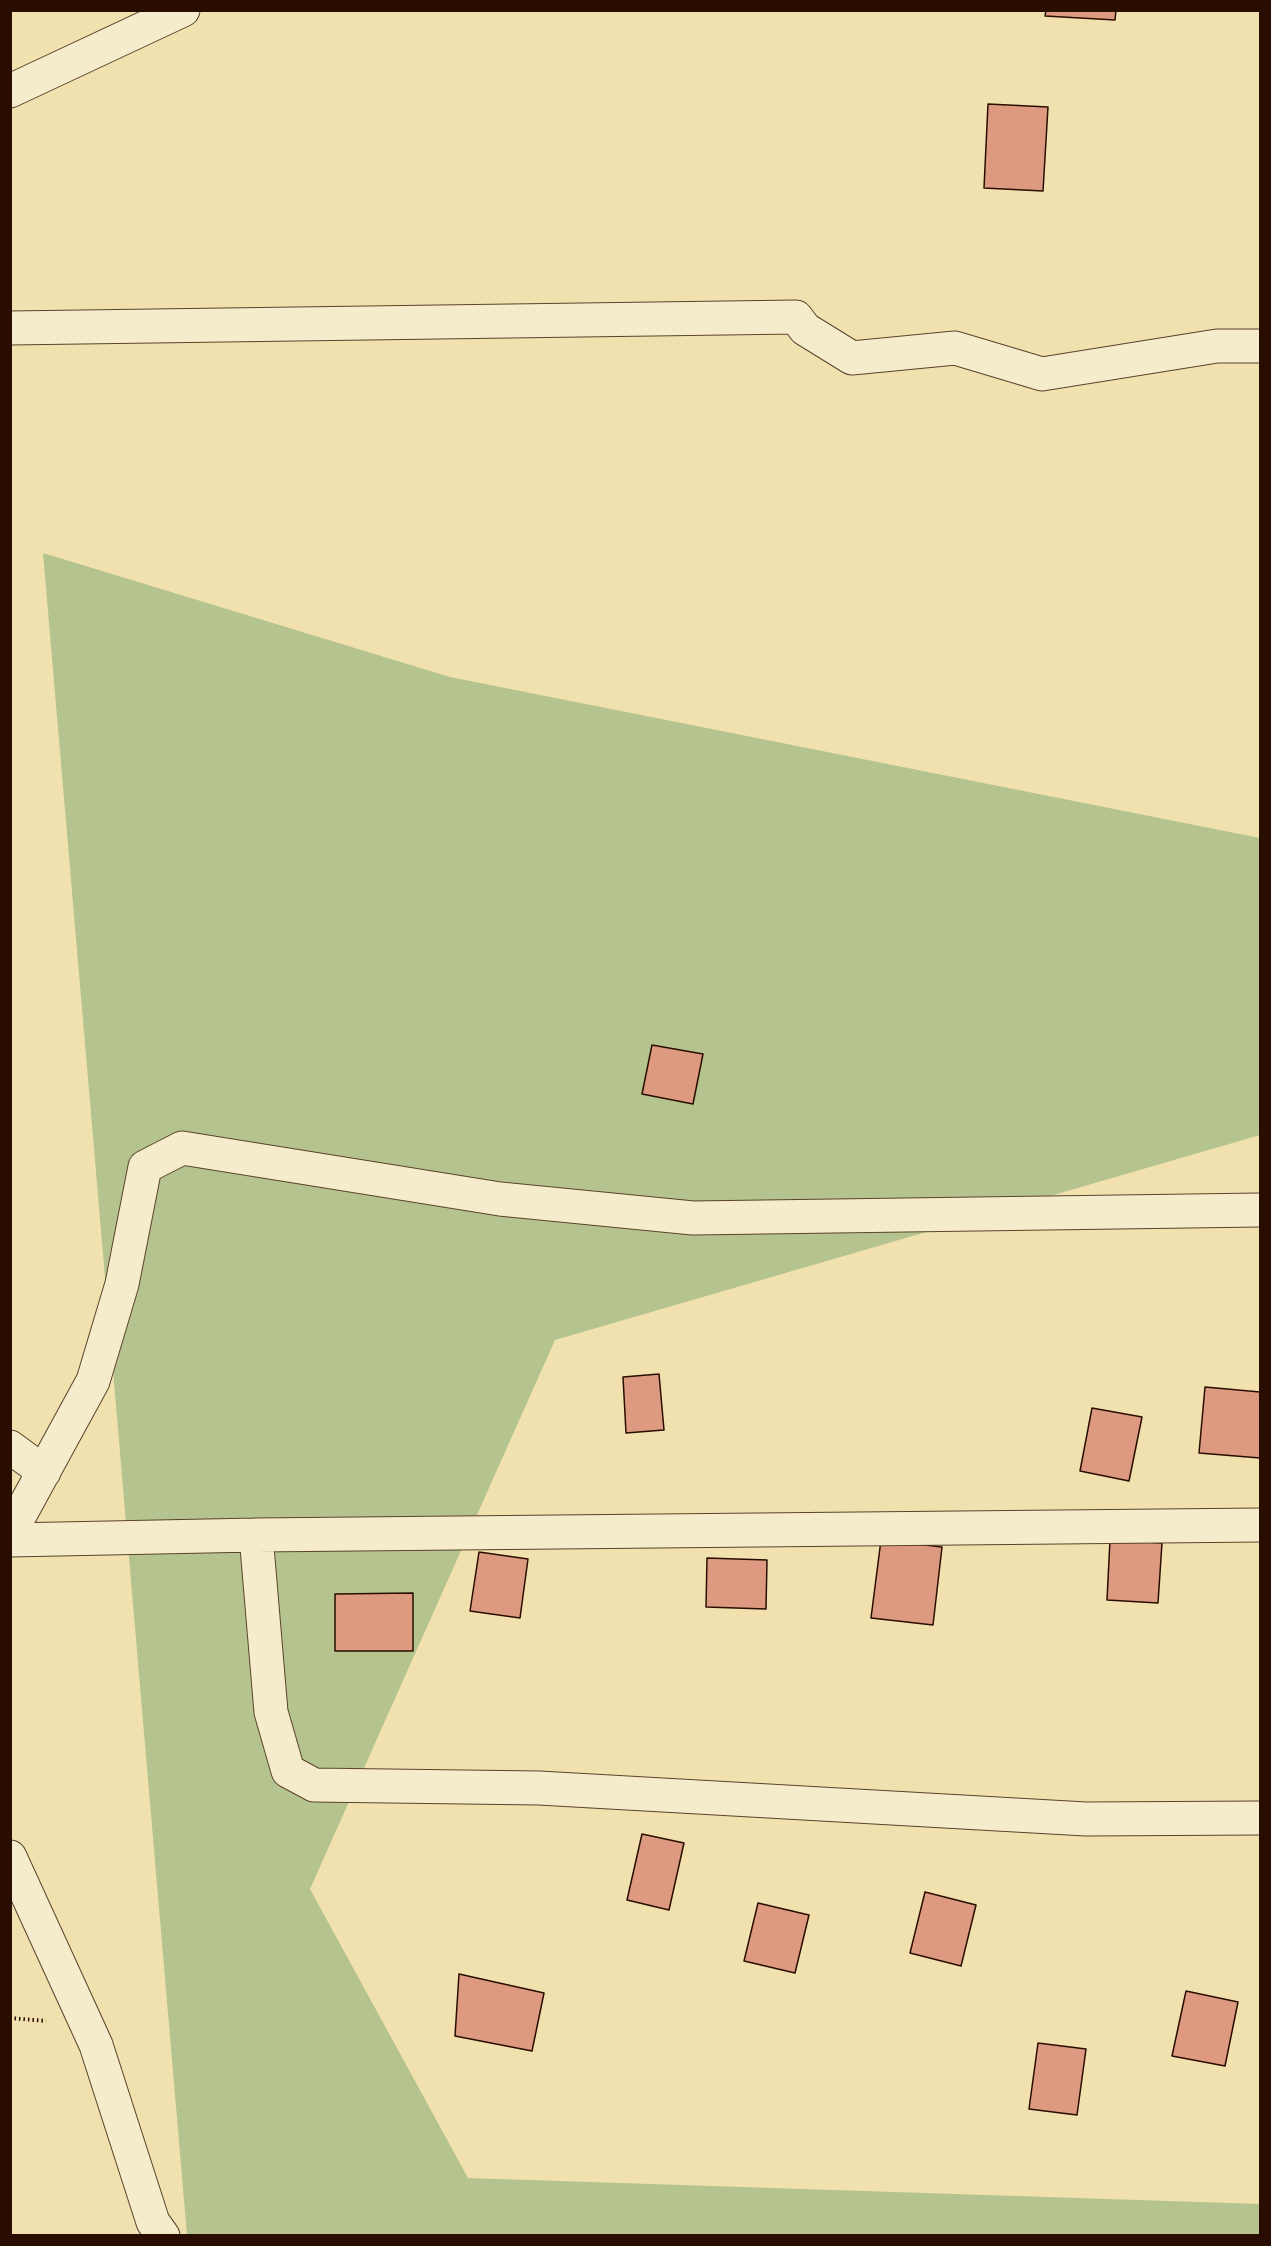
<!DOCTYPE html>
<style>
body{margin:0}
#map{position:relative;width:1271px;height:2246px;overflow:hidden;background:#f0e1af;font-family:"EB Garamond",serif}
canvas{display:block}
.frame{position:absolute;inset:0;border:12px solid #290d00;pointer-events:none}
</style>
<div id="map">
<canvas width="1271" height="2246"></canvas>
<div class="frame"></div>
</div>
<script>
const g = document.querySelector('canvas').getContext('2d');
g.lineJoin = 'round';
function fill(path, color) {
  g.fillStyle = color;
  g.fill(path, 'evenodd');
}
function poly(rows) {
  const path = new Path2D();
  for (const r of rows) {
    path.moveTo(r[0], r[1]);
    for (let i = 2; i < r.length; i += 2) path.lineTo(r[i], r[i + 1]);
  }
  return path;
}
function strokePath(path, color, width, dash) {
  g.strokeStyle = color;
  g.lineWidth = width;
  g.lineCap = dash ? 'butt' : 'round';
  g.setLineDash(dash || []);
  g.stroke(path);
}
fill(poly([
 [43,553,450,677,1260,838,1260,1135,555,1340,310,1889,468,2178,1260,2204,1260,2235,187,2235]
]), '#b5c48e');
const building = poly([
 [1046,10,1116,10,1115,20,1045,16,1046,10],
 [988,104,1048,107,1043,191,984,188,988,104],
 [652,1045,703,1054,693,1104,642,1094,652,1045],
 [659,1374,664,1430,626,1433,623,1377,659,1374],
 [1205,1387,1260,1392,1260,1458,1199,1453,1205,1387],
 [1092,1408,1142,1417,1129,1481,1080,1471,1092,1408],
 [881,1540,942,1547,933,1625,871,1618,881,1540],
 [1110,1540,1162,1543,1158,1603,1107,1600,1110,1540],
 [479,1552,528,1559,520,1618,470,1611,479,1552],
 [707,1558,767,1560,766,1609,706,1607,707,1558],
 [413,1593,413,1651,335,1651,335,1594,413,1593],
 [642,1834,684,1843,669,1910,627,1900,642,1834],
 [925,1892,976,1905,961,1966,910,1953,925,1892],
 [758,1903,809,1915,795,1973,744,1961,758,1903],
 [459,1974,544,1993,532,2051,455,2036,459,1974],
 [1186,1991,1238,2002,1225,2066,1172,2056,1186,1991],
 [1038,2043,1086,2049,1077,2115,1029,2109,1038,2043]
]);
fill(building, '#de9a80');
strokePath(building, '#290d00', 1.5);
const minor = poly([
 [10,91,183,10],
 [10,328,796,317,805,329,852,358,955,348,1042,374,1217,346,1260,346],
 [10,1447,44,1472],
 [10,1533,93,1381,122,1284,145,1167,182,1148,500,1199,693,1218,1260,1210],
 [256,1535,271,1712,288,1771,314,1785,539,1788,1086,1819,1260,1818],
 [10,1540,256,1535,1260,1525],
 [10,1857,96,2045,153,2222,163,2236]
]);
strokePath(minor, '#5b422c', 35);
strokePath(poly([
 [10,2018,46,2021]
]), '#290d00', 4, [1.5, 3]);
strokePath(minor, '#f5eccb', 33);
</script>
